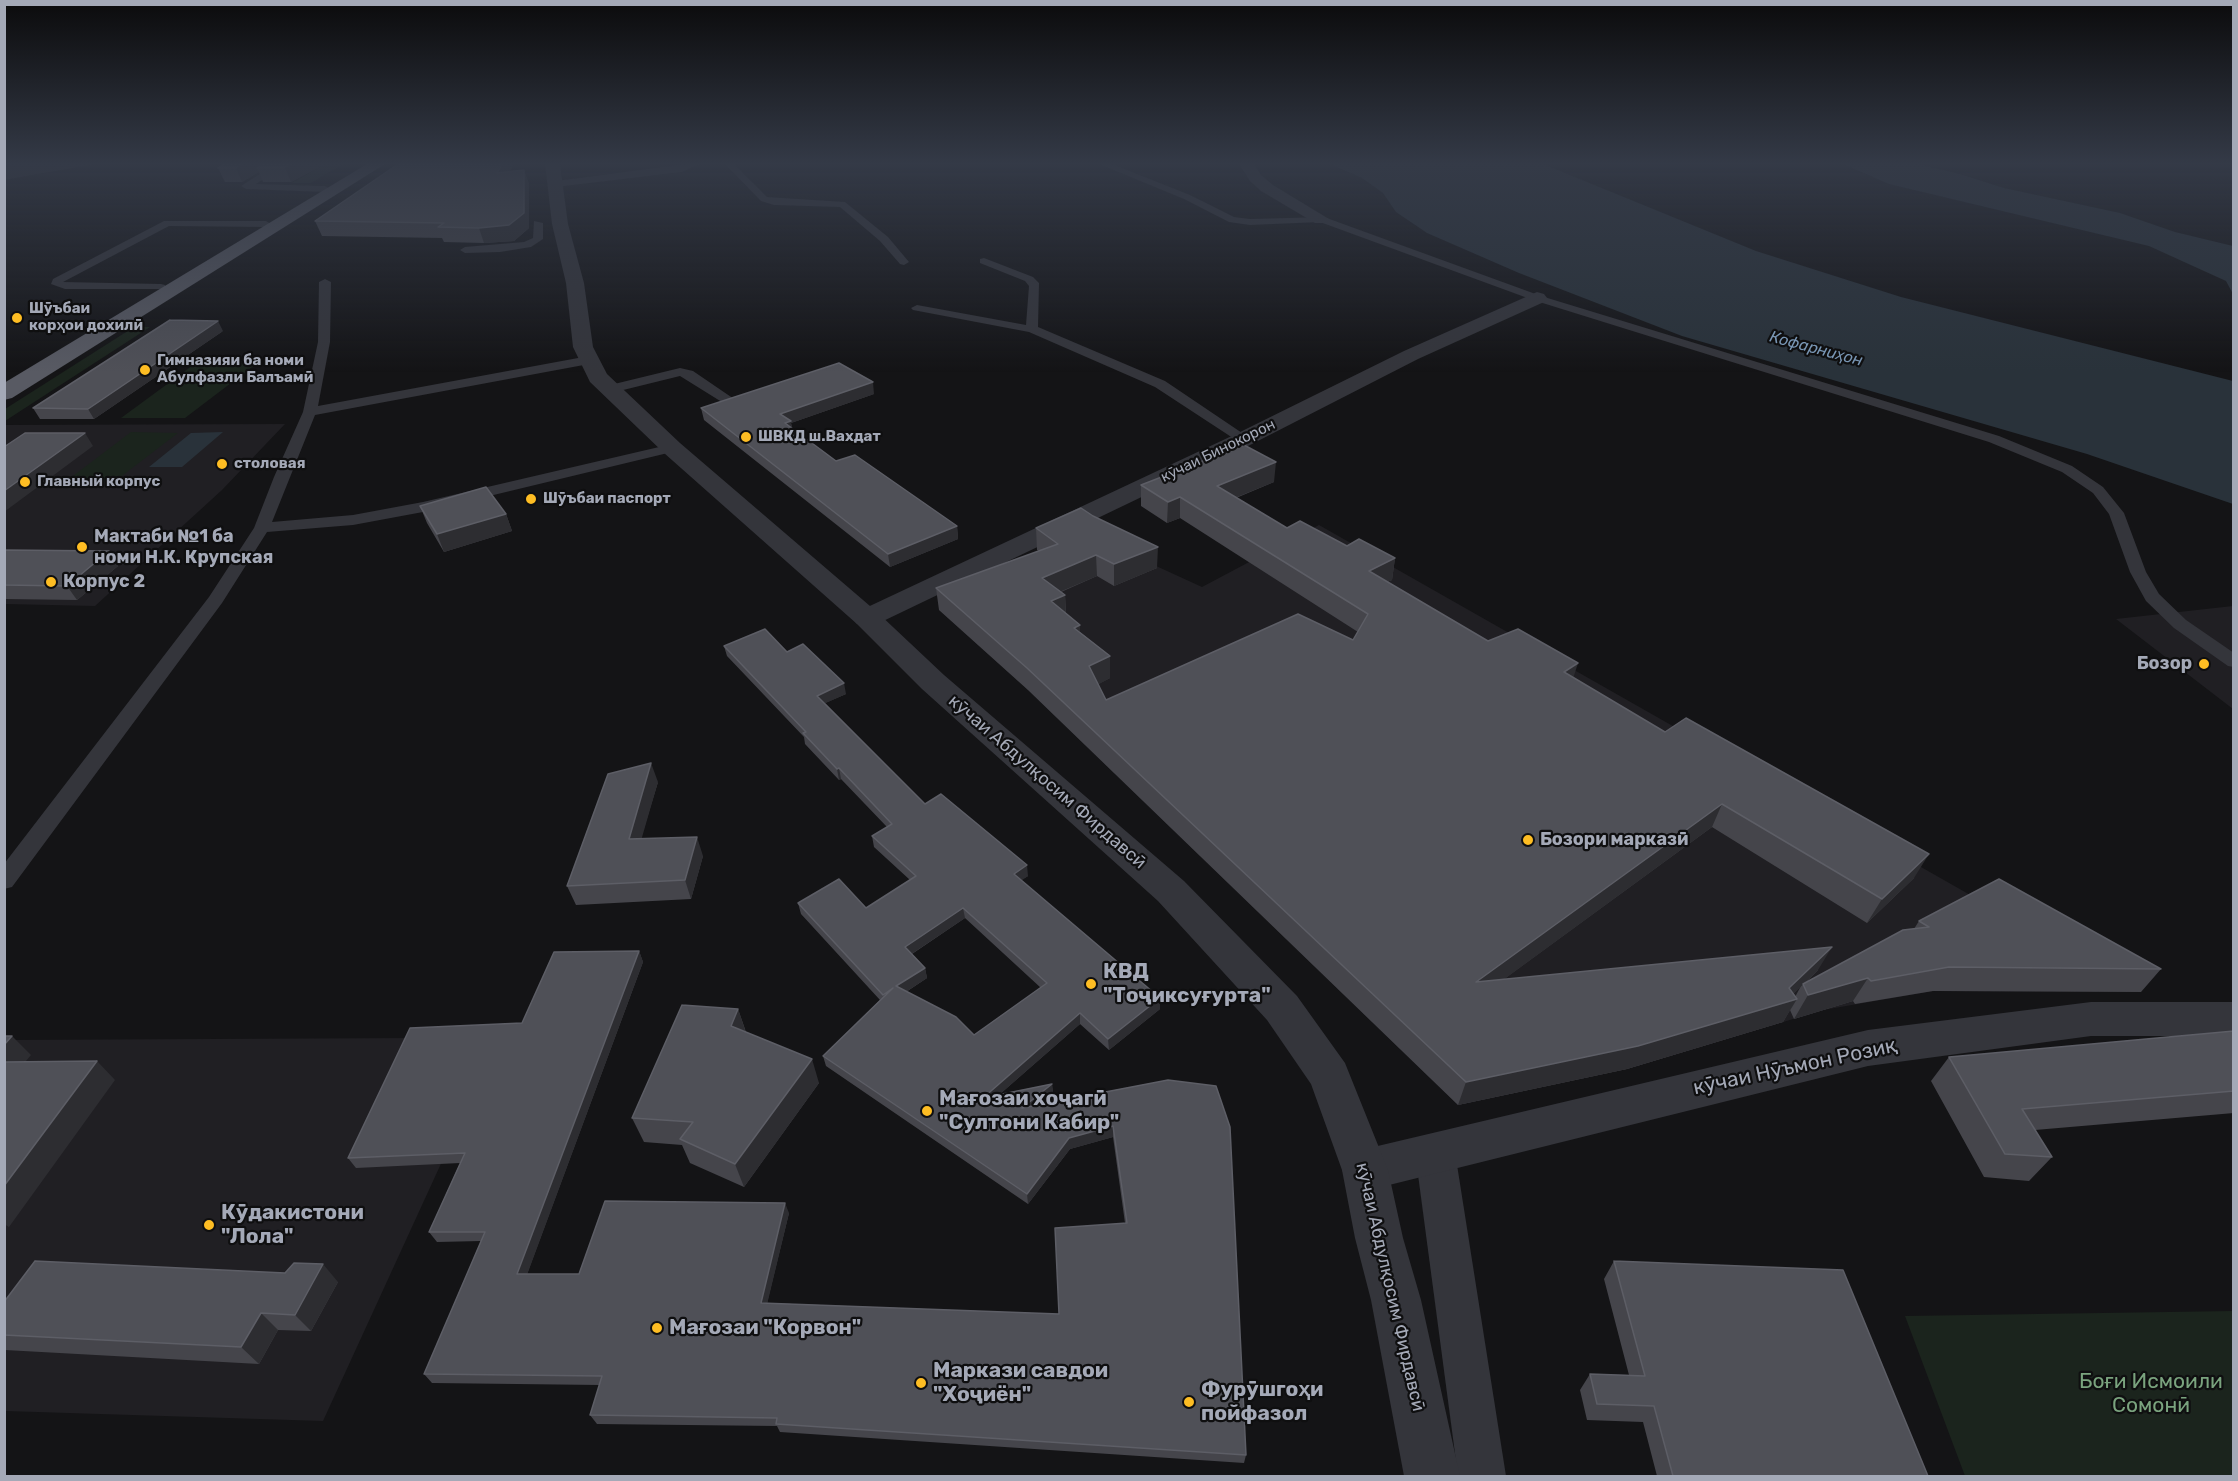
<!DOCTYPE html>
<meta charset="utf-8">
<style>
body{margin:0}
#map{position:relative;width:2238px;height:1481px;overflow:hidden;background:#141416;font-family:Rubik,sans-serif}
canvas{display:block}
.frame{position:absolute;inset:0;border:6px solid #a4a9b7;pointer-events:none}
</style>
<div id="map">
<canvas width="2238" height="1481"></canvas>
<div class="frame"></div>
</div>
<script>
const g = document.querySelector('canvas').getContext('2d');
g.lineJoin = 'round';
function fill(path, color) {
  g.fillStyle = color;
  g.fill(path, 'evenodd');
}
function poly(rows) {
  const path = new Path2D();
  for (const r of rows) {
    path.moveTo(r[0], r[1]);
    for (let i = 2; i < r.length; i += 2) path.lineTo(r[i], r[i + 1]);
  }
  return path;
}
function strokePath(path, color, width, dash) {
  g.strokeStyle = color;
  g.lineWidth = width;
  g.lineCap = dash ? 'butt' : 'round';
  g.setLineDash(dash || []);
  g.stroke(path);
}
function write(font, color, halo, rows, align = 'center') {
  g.font = font + ' Rubik,sans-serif';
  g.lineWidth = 4.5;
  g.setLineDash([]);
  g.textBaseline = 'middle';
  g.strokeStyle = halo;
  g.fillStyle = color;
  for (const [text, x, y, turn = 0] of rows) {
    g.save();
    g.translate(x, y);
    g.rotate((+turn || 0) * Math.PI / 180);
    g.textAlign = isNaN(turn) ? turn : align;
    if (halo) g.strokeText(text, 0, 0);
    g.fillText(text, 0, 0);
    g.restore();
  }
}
fill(poly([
 [285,424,222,490,95,606,5,604,5,425],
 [1319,525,2141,992,1933,991,1823,1010,1627,1069,1458,1105,1028,690,939,610,1019,580,1106,543,1202,587],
 [2233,606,2233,709,2116,619],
 [500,1035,323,1421,5,1411,5,1040,416,1038]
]), '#201f23');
fill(poly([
 [325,164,343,164,311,183,292,183],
 [134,327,150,327,5,421,5,409],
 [200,360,260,361,185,418,121,418],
 [131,432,178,433,114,482,65,482],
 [2233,1311,2233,1476,1965,1476,1905,1316]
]), '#1b241d');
fill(poly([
 [1330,164,1543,164,1756,251,1901,297,2233,381,2233,504,2087,454,1682,336,1519,273,1427,233,1396,212,1383,193,1362,178],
 [1843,164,1917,164,1960,174,2004,188,2120,213,2175,232,2233,246,2233,294,2226,281,2149,246,1889,184],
 [223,432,182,467,149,467,191,433]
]), '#29323a');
fill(poly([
 [275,164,286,164,256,184,325,186,330,189,325,192,246,189,241,186,275,164],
 [686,164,699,164,682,172,556,187,551,184,556,181,686,164],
 [725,164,734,164,767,197,845,202,888,237,909,262,904,265,900,264,880,241,840,207,774,205,761,201,725,164],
 [1099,164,1112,164,1190,195,1234,217,1250,219,1324,217,1541,296,1999,436,2072,466,2103,487,2124,513,2146,572,2159,594,2186,620,2234,653,2234,667,2228,666,2174,628,2146,601,2130,572,2109,514,2093,493,2062,472,1989,442,1533,300,1320,222,1250,225,1229,222,1184,199,1099,164],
 [164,221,266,221,271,224,266,227,169,226,63,282,161,284,165,285,165,289,65,289,51,284,53,279,164,221],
 [534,221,543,223,543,239,531,247,500,252,465,253,460,250,465,247,524,242,533,238,534,221],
 [984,258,1033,277,1039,283,1038,327,1165,381,1251,439,1249,442,1239,442,1155,387,1029,332,913,310,911,308,917,305,1026,325,1029,286,1025,281,980,263,980,259,984,258],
 [325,279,331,282,330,342,318,406,589,356,595,360,589,364,315,415,272,522,353,515,423,502,672,444,679,448,672,452,423,512,353,525,267,532,222,603,12,887,4,889,4,864,209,597,254,528,274,477,303,412,318,342,319,282,325,279],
 [680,368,693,371,737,401,735,404,725,404,680,376,611,393,604,389,606,386,680,368]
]), '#34353b');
fill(poly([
 [1435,1134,1449,1139,1455,1152,1506,1476,1458,1476,1415,1152,1421,1139,1435,1134]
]), '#34353b');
fill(poly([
 [1239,164,1254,164,1261,175,1273,185,1329,219,1327,223,1315,223,1261,191,1250,181,1239,164],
 [1537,292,1544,294,1547,298,1544,302,1418,359,1252,444,877,624,867,627,857,624,852,618,857,612,1236,434,1404,351,1537,292],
 [2091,1002,2234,1002,2234,1036,2091,1036,1868,1066,1365,1191,1349,1185,1342,1170,1349,1155,1365,1149,1868,1030,2091,1002]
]), '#34353b');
fill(poly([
 [545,164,560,164,568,224,584,283,593,347,607,374,680,443,877,612,944,675,1184,881,1297,996,1345,1063,1388,1170,1403,1238,1421,1300,1460,1476,1404,1476,1371,1300,1355,1238,1342,1170,1311,1084,1267,1020,1158,901,922,689,857,624,664,453,590,382,573,347,566,283,552,224,545,164]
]), '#34353b');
fill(poly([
 [367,164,385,164,12,398,4,400,4,383,367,164]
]), '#585a63');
fill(poly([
 [325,164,291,182,263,182,259,172,242,182,225,182,218,168],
 [524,170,529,184,529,228,514,241,484,243,444,242,442,238,322,236,315,221,510,171],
 [223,331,94,419,40,419,33,408],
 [874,394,791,423,792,428,836,461,957,526,958,539,890,567,704,420,701,408],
 [1274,482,1236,498,1287,528,1347,546,1395,558,1392,580,1387,582,1488,641,1573,677,1665,732,1914,878,1867,923,1712,827,1504,979,1818,970,1805,983,1914,929,1919,921,2161,969,2141,992,1933,991,1855,1004,1853,1001,1794,1019,1790,1010,1783,1022,1627,1069,1458,1105,1028,690,939,610,936,588,1039,551,1037,550,1036,528,1157,568,1114,586,1097,576,1061,592,1065,595,1066,613,1080,625,1080,632,1110,656,1110,678,1098,684,1106,700,1353,640,1358,632,1180,518,1167,523,1141,506,1141,485],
 [1801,986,1795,997,1793,994],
 [420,506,506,514,512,531,444,552,427,523],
 [4,550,109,551,118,566,77,600,4,599],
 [724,646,787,652,846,694,825,703,925,804,1028,876,1021,880,1160,998,1160,1009,1109,1050,1080,1024,1000,1094,1052,1084,1053,1094,1040,1104,1168,1080,1246,1455,1244,1463,780,1432,777,1426,597,1424,590,1415,600,1385,432,1383,424,1374,481,1241,437,1242,429,1232,460,1163,356,1168,348,1158,522,1023,639,951,643,962,527,1274,579,1274,789,1213,767,1303,1059,1314,1125,1223,1113,1137,1070,1149,1028,1204,826,1066,823,1056,880,1000,801,914,798,903,866,908,910,880,874,847,872,836,887,827,841,779,839,780,805,744,804,737,727,656],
 [965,918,1041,988,974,1035,906,992,927,978,925,968,912,954],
 [658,782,641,838,703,856,691,899,576,905,567,886],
 [738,1009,746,1032,819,1083,744,1187,690,1163,682,1145,644,1142,632,1118],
 [2234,1031,2234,1113,2035,1130,2052,1157,2029,1181,1984,1177,1931,1081,1949,1057],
 [1614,1261,1928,1476,1657,1476,1643,1422,1587,1420,1580,1390,1590,1374,1629,1375,1604,1279],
 [338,1282,311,1331,278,1330,259,1364,5,1350,4,1302]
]), '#45454b');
fill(poly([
 [4,164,95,164,4,180],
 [242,164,271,164,257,168,259,172,242,182,236,168],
 [291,164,325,164,291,182,285,167],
 [502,164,514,164,501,187,497,173],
 [524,170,529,184,529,228,514,241,484,243,479,228],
 [218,321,223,331,94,419,88,409],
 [873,382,874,394,791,423,793,434,787,435,780,414],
 [85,433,93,446,4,512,4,491],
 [1276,462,1274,482,1215,506,1217,486],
 [1180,497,1180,518,1167,523,1168,502],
 [506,514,512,531,444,552,437,534],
 [957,526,958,539,890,567,888,554],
 [1158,547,1157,568,1114,586,1114,564],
 [109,551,118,566,77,600,67,586],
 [1096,555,1097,576,1043,599,1042,578],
 [1395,558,1392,580,1366,592,1369,571],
 [1065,595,1066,617,1051,601],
 [1080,625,1080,647,1074,628],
 [1110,656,1110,678,1090,689,1089,666],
 [1578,663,1571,685,1564,672],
 [844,683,846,694,819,706,817,696],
 [651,763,658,782,636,858,629,839],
 [839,768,841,779,839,780,837,769],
 [1722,804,1712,827,1469,1005,1476,982],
 [697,837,703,856,691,899,685,880],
 [1929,854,1914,878,1867,923,1882,899],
 [1027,865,1028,876,1015,885,1014,874],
 [963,908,965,918,907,957,905,947],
 [1832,947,1818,970,1784,1003,1797,999,1783,1022,1627,1069,1458,1105,1466,1082,1789,988],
 [639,951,643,962,524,1283,517,1274],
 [925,968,927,978,898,997,896,986],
 [1868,978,1853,1001,1794,1019,1808,995],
 [1160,998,1160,1009,1109,1050,1108,1039],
 [738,1009,746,1033,731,1026],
 [1080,1013,1080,1024,984,1108,983,1098],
 [12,1036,31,1055,10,1080,4,1075,4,1045],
 [812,1059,819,1083,744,1187,735,1164],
 [97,1061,115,1080,9,1227,4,1224,4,1186],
 [1052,1084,1053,1094,1023,1118,1022,1108],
 [1113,1126,1113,1137,1070,1149,1028,1204,1027,1194,1069,1138],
 [785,1203,789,1213,765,1313,761,1303],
 [323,1264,338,1282,311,1331,295,1315],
 [261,1313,278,1330,259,1364,241,1347]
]), '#2d2d31');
const building = poly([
 [225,164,242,164,236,168,218,168,225,164],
 [262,164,291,164,285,167,257,168,262,164],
 [398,164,502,164,497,173,524,170,524,213,509,225,479,228,438,227,444,223,315,221,398,164],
 [170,320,218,321,88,409,33,408,170,320],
 [839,363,873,382,780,414,791,421,785,423,836,461,855,455,957,526,888,554,701,408,839,363],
 [25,433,85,433,4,491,4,447,25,433],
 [1244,445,1276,462,1217,486,1287,528,1300,521,1347,546,1359,539,1395,558,1369,571,1488,641,1518,629,1578,663,1564,672,1665,732,1686,718,1929,854,1882,899,1722,804,1476,982,1832,947,1789,988,1797,999,1638,1046,1466,1082,1027,668,936,588,1058,544,1036,528,1081,508,1093,516,1158,547,1114,564,1096,555,1042,578,1065,595,1051,601,1080,625,1074,628,1110,656,1089,666,1106,700,1298,614,1353,640,1368,614,1180,497,1168,502,1141,485,1244,445],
 [486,487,506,514,437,534,420,506,486,487],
 [4,550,109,551,67,586,4,585,4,550],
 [765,629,787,652,803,644,844,683,817,696,925,804,941,794,1027,865,1014,874,1160,998,1108,1039,1080,1013,983,1098,1052,1084,1022,1108,1168,1080,1216,1086,1230,1127,1246,1455,776,1424,777,1418,590,1415,602,1376,424,1374,485,1232,429,1232,465,1153,348,1158,410,1028,522,1023,554,952,639,951,517,1274,579,1274,605,1201,785,1203,761,1303,1059,1314,1055,1228,1127,1223,1113,1126,1069,1138,1027,1194,823,1056,893,988,883,995,798,903,839,879,866,908,916,876,872,836,892,824,839,768,837,769,803,733,806,732,724,646,765,629],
 [963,908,1047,983,974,1035,956,1017,896,986,925,968,905,947,963,908],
 [651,763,629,839,697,837,685,880,567,886,608,774,651,763],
 [1999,879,2161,969,1949,967,1871,981,1868,978,1808,995,1803,984,1903,930,1929,927,1919,921,1999,879],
 [682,1005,738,1009,731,1026,812,1059,735,1164,680,1139,693,1122,632,1118,682,1005],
 [2234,1031,2234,1091,2022,1109,2052,1157,2005,1154,1949,1057,2234,1031],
 [4,1036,12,1036,4,1045,4,1036],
 [97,1061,4,1186,4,1062,97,1061],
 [35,1261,285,1273,294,1263,323,1264,295,1315,261,1313,241,1347,4,1335,4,1302,35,1261],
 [1614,1261,1843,1270,1928,1476,1673,1476,1654,1406,1597,1404,1590,1374,1645,1376,1614,1261]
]);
fill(building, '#4f5057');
strokePath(building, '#5d5e66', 1.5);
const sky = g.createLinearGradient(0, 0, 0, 372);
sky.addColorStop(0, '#0b0b0c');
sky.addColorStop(0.44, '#343a47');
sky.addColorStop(1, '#343a4700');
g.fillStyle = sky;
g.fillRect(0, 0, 2238, 372);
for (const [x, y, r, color] of [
 [17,318,6,"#febd23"],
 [145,370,6,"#febd23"],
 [746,437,6,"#febd23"],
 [222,464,6,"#febd23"],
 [25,482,6,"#febd23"],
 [531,499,6,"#febd23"],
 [82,547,6,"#febd23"],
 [51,582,6,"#febd23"],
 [2204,664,6,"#febd23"],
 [1528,840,6,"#febd23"],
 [1091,984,6,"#febd23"],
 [927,1111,6,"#febd23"],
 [209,1225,6,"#febd23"],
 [657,1328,6,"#febd23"],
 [921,1383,6,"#febd23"],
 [1189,1402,6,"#febd23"]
]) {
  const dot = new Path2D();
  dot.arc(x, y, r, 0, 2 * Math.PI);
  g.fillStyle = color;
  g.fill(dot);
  strokePath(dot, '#0f0f10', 2);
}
write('bold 15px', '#a4a9b7', '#0f0f10', [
 ["Шӯъбаи",29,309],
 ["корҳои дохилӣ",29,326],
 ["Гимназияи ба номи",157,361],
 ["Абулфазли Балъамӣ",157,378],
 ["ШВКД ш.Вахдат",758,437],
 ["столовая",234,464],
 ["Главный корпус",37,482],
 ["Шӯъбаи паспорт",543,499]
], 'left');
write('15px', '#a4a9b7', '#0f0f10', [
 ["кӯчаи Бинокорон",1218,451,-26]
]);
write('italic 16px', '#7996b4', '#0f0f10', [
 ["Кофарниҳон",1816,349,15]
]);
write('bold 18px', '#a4a9b7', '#0f0f10', [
 ["Мактаби №1 ба",94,537],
 ["номи Н.К. Крупская",94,558],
 ["Корпус 2",63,582],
 ["Бозор",2192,664,"right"],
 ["Бозори марказӣ",1540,840]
], 'left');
write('18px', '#a4a9b7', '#0f0f10', [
 ["кӯчаи Абдулқосим Фирдавсӣ",1047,782,41],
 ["кӯчаи Абдулқосим Фирдавсӣ",1390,1287,77]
]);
write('bold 21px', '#a4a9b7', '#0f0f10', [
 ["КВД",1103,972],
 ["\"Тоҷиксуғурта\"",1103,996],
 ["Мағозаи хоҷагӣ",939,1099],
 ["\"Султони Кабир\"",939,1123],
 ["Кӯдакистони",221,1213],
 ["\"Лола\"",221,1237],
 ["Мағозаи \"Корвон\"",669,1328],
 ["Маркази савдои",933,1371],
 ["\"Хоҷиён\"",933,1395],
 ["Фурӯшгоҳи",1201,1390],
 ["пойфазол",1201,1414]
], 'left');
write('21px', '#a4a9b7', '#0f0f10', [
 ["кӯчаи Нӯъмон Розиқ",1795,1067,-12]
]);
write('21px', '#7aa37e', '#0f0f10', [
 ["Боғи Исмоили",2151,1382],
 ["Сомонӣ",2151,1406]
]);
</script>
